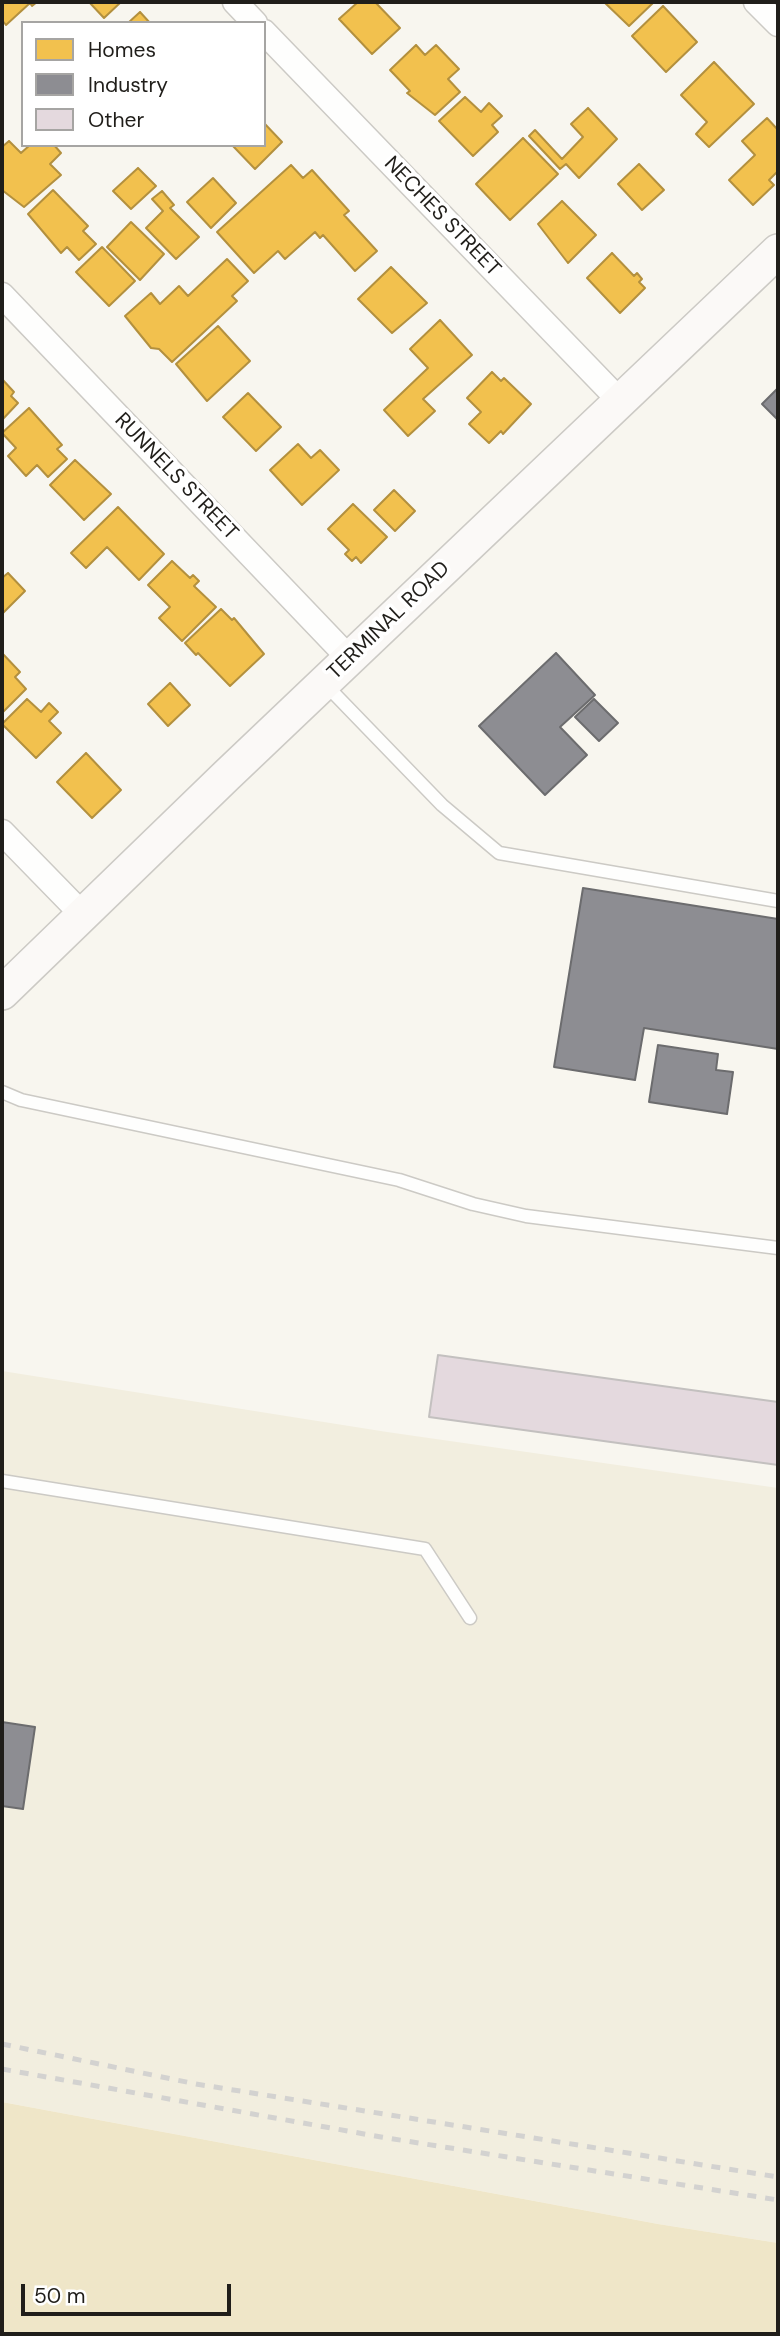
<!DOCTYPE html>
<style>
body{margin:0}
#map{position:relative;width:780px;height:2336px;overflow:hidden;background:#f8f6ef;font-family:"DM Sans",sans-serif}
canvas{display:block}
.frame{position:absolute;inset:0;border:4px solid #201e1a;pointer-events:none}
.legend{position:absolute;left:21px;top:21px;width:245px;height:126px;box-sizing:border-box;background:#fff;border:2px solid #a6a5a3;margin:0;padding:9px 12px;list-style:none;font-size:21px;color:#201e1a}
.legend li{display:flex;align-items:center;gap:14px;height:35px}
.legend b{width:35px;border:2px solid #a6a5a3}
.scale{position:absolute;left:21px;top:2284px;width:210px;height:32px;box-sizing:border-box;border:4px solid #201e1a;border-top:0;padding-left:9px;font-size:21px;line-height:24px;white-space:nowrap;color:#201e1a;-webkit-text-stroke:5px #fff;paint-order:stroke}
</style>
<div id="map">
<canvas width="780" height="2336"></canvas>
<div class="frame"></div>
<ul class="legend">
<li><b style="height:19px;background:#f2c14e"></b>Homes</li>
<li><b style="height:19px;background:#8d8d92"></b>Industry</li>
<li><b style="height:19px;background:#e4d9de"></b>Other</li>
</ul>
<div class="scale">50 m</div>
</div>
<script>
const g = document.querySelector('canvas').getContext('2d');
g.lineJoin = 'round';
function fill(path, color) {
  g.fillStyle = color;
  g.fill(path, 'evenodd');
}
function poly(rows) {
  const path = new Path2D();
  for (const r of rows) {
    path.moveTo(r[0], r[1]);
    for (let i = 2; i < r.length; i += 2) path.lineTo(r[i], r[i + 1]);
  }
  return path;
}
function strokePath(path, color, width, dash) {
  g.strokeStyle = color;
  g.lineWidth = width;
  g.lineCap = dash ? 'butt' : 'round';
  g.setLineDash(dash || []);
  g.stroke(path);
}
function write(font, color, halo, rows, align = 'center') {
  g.font = font + ' "DM Sans",sans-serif';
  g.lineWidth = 7;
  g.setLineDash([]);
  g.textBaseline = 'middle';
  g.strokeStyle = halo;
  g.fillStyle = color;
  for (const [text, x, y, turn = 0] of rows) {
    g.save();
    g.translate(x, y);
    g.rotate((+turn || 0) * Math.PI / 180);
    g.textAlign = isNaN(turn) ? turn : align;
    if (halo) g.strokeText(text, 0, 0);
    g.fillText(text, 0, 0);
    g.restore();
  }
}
fill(poly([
 [2,1371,387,1432,778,1488,778,2243,658,2224,2,2102]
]), '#f2eedf');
fill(poly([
 [2,2102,658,2224,778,2243,778,2334,2,2334]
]), '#efe6c8');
const homes = poly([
 [2,2,37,2,32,6,30,3,6,25,2,20,2,2],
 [89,2,121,2,104,18,89,2],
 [358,2,375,2,400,28,372,54,339,19,358,2],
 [604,2,654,2,629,26,604,2],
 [663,6,697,42,666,72,632,36,663,6],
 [140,12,150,23,128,23,140,12],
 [416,45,425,55,436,45,459,69,448,79,460,92,435,115,407,93,410,91,390,70,416,45],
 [714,62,754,104,709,147,696,134,707,122,681,95,714,62],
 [465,97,481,112,489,103,502,116,492,125,498,132,473,156,439,121,465,97],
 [588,108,617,139,579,178,566,164,560,169,529,136,535,130,562,159,583,137,571,124,588,108],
 [767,118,778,130,778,171,769,180,774,185,753,205,729,180,755,155,742,141,767,118],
 [264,123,282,142,255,169,232,145,264,145,264,123],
 [523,138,558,174,510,220,476,184,523,138],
 [9,141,21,153,30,145,54,145,61,153,50,164,61,175,24,207,2,190,2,147,9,141],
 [639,164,664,190,642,210,618,184,639,164],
 [291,165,303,178,312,170,349,211,344,215,377,251,355,271,323,235,320,238,315,232,285,259,278,251,254,273,217,232,291,165],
 [138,168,156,186,131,209,113,191,138,168],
 [213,178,236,203,211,228,187,202,213,178],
 [53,190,88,226,83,231,96,244,79,260,67,247,61,253,28,214,53,190],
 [162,191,174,205,170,208,199,237,176,259,146,228,163,211,152,199,162,191],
 [562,201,596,235,568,263,538,224,562,201],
 [131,222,164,254,140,280,107,247,131,222],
 [102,247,135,281,109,306,76,272,102,247],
 [612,253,634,276,637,273,642,279,639,282,645,288,620,313,587,278,612,253],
 [227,259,248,281,232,296,237,301,172,362,159,349,151,348,125,316,151,293,160,304,179,286,188,296,227,259],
 [391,267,427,303,392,333,358,299,391,267],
 [440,320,472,355,423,399,435,411,408,436,384,410,428,368,410,349,440,320],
 [218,326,250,361,207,401,176,364,218,326],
 [492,372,501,381,504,378,531,404,503,434,501,431,489,443,469,424,481,412,467,398,492,372],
 [2,379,14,392,11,396,18,403,2,420,2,379],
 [248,393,281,427,256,451,223,417,248,393],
 [29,408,62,445,57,449,67,459,48,477,37,465,26,476,8,456,16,448,2,433,29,408],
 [298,444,311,458,320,450,339,470,302,505,270,470,298,444],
 [75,460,111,494,84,520,50,485,75,460],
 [394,490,415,511,395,531,374,510,394,490],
 [353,504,387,537,361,563,356,557,352,561,345,554,349,550,328,529,353,504],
 [118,507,164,554,139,580,107,547,86,568,71,553,118,507],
 [172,561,190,578,193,575,199,581,194,586,216,607,182,641,159,618,170,607,148,585,172,561],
 [8,573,25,591,2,614,2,578,8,573],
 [221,609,232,620,234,618,264,654,230,686,198,653,196,655,185,643,221,609],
 [2,653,20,672,15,677,26,689,2,713,2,653],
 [170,683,190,705,168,726,148,704,170,683],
 [27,699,41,712,49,703,58,712,49,721,61,733,36,758,2,724,27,699],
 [86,753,121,790,92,818,57,782,86,753]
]);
fill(homes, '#f2c14e');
strokePath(homes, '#b3903e', 2);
const industry = poly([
 [778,388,778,420,762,404,778,388],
 [556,653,595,695,560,727,587,755,545,795,479,726,556,653],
 [594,699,618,723,599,741,575,717,594,699],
 [583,888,778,919,778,1049,644,1028,635,1080,554,1067,583,888],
 [658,1045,718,1054,716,1070,733,1072,727,1114,649,1102,658,1045],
 [2,1722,35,1727,23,1809,2,1806,2,1722]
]);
fill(industry, '#8d8d92');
strokePath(industry, '#6c6c6e', 2);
const building = poly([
 [438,1355,778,1402,778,1465,429,1417,438,1355]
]);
fill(building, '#e4d9de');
strokePath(building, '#c3c0bf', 2);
const lane = poly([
 [324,683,442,805,499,853,778,901],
 [2,1092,21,1100,399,1180,473,1204,526,1216,778,1248],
 [2,1481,425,1549,470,1618]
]);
const street = poly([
 [235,2,255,23],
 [756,2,778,24],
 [264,32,620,401],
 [2,295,349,658],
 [2,832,82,914]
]);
const secondary = poly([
 [2,993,226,776,778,251]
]);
strokePath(lane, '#cccac5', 15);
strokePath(street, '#cccac5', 27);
strokePath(secondary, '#cccac5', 36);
strokePath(lane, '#fefefd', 12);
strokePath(street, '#fefefd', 24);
strokePath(secondary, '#fbf9f7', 33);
strokePath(poly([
 [2,2044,196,2084,778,2177],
 [2,2069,381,2137,778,2200]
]), '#d3d2d0', 5, [9, 9]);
write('21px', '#201e1a', '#fff', [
 ["NECHES STREET",442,217,46],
 ["RUNNELS STREET",176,477,46],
 ["TERMINAL ROAD",389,621,-44]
]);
</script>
